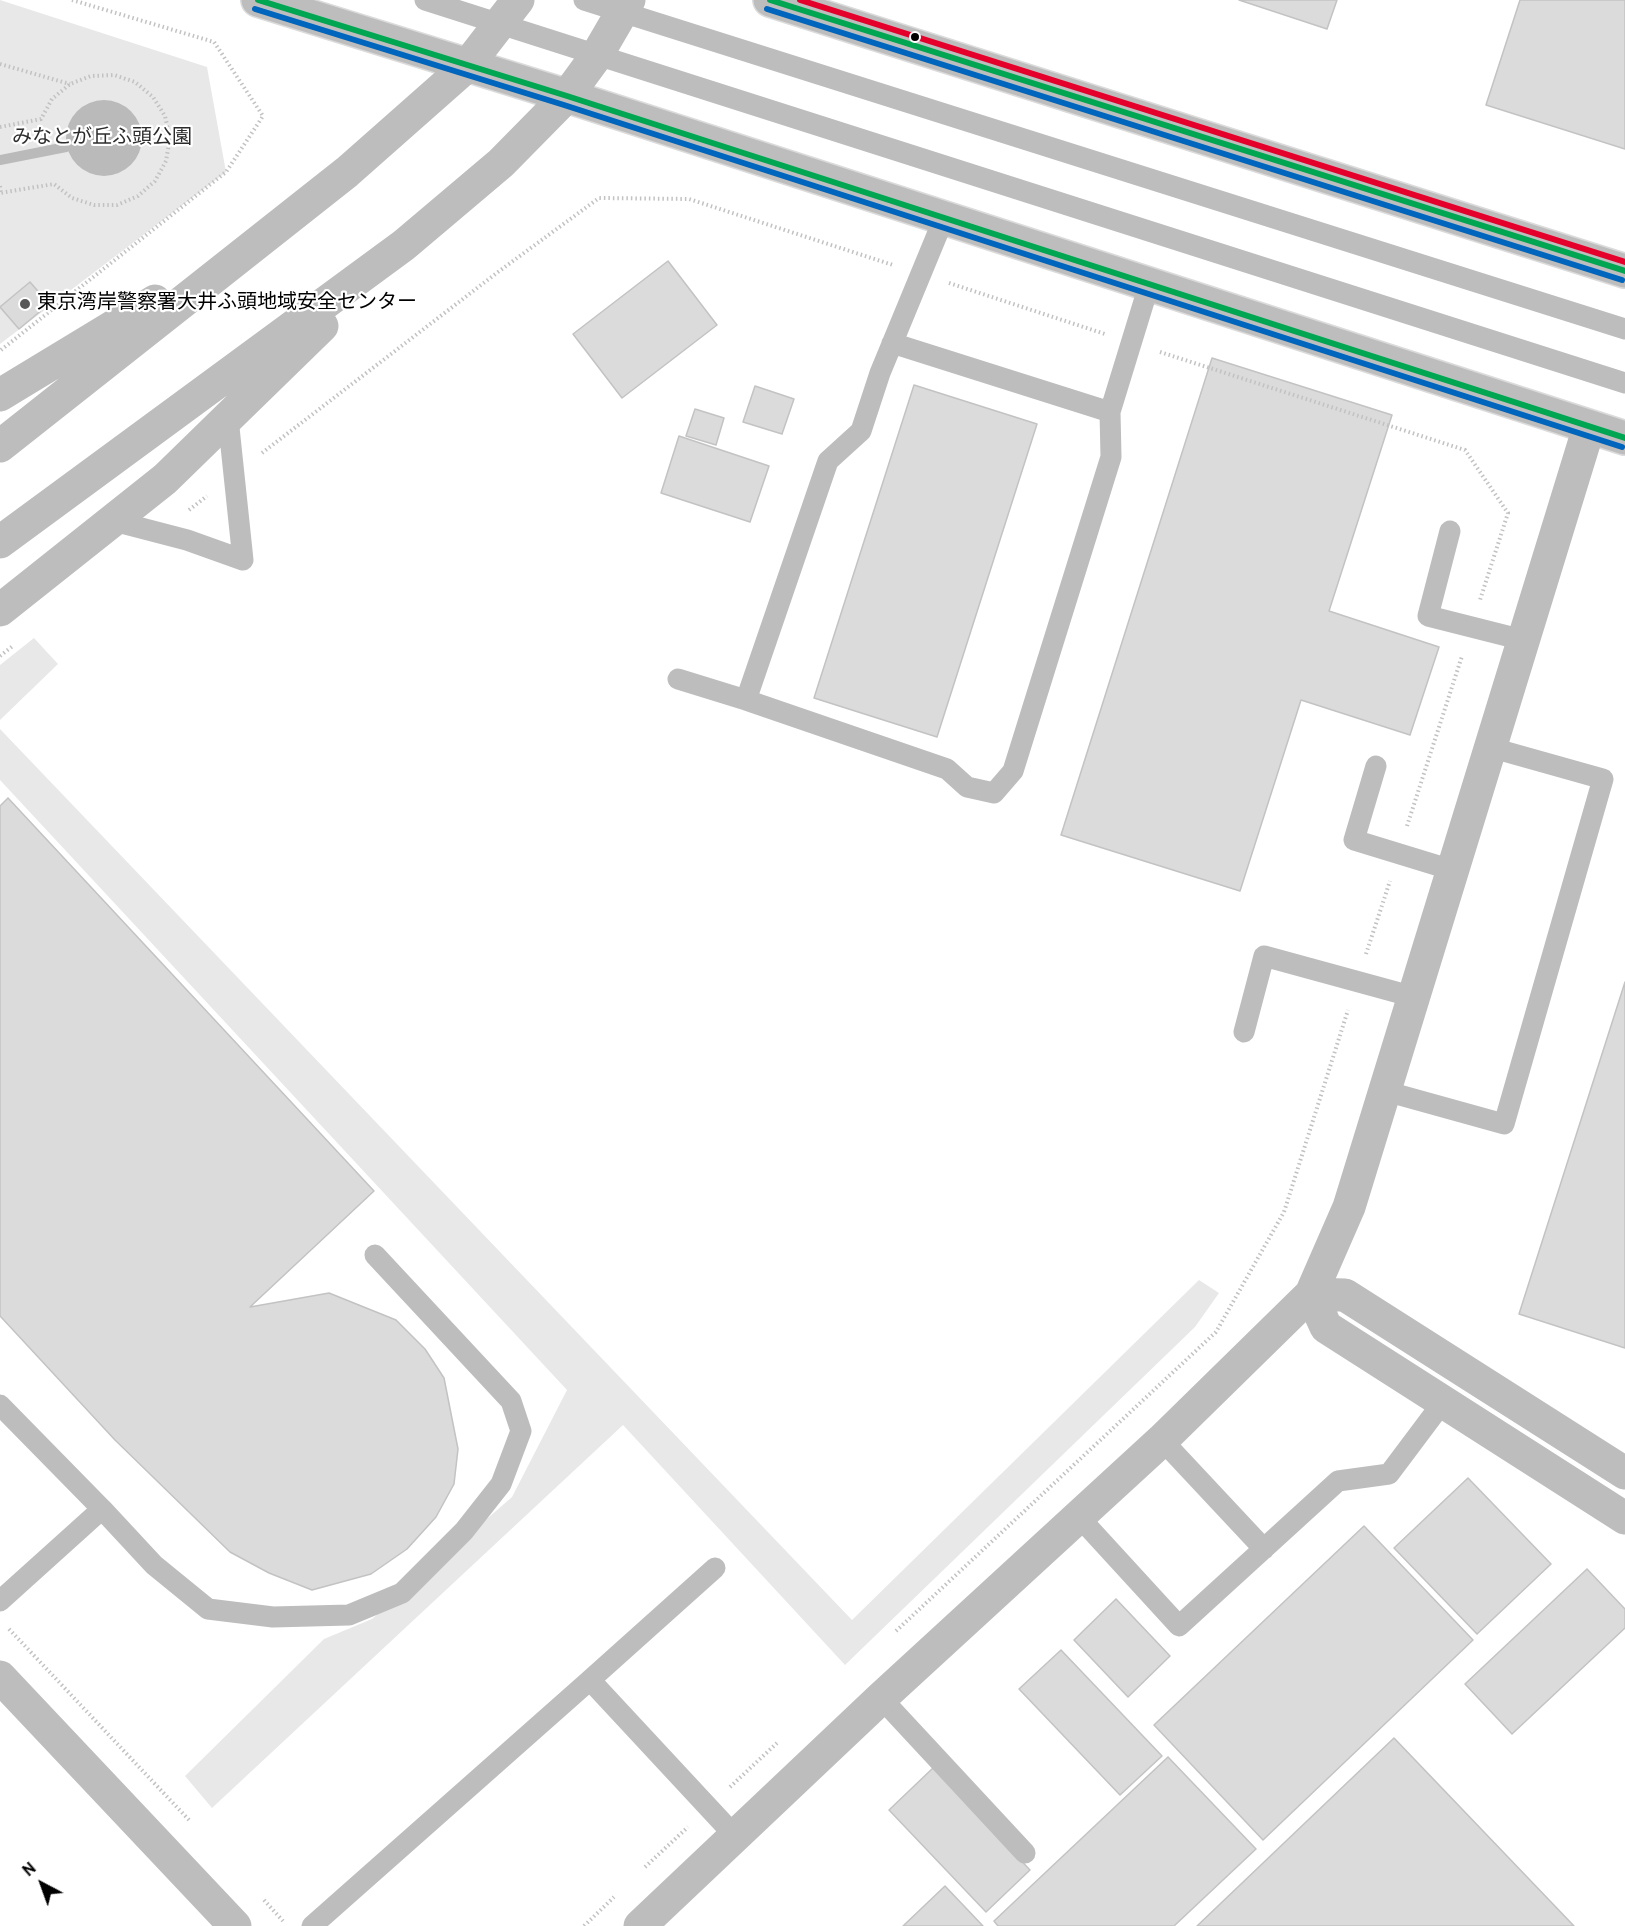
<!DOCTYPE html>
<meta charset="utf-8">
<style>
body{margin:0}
#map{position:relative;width:1625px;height:1926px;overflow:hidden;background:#fff;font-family:Overpass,sans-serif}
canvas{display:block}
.north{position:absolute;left:12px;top:1854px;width:60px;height:60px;-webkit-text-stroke:4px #fff;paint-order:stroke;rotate:319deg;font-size:16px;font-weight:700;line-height:24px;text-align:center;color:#000}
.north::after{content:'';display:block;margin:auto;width:21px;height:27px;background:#000;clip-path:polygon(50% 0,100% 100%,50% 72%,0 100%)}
</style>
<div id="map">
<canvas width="1625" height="1926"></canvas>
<div class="north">N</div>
</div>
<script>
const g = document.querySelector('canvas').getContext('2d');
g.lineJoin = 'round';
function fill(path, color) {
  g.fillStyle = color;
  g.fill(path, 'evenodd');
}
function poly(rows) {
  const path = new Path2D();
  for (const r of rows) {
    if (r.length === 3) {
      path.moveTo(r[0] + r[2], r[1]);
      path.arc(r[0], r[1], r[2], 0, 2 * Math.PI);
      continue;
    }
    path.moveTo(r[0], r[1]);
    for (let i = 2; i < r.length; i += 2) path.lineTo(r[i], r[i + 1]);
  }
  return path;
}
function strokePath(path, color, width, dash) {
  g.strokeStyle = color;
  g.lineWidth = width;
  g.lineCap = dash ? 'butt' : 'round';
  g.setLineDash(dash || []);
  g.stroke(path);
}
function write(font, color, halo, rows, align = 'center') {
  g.font = font + ' Overpass,"Noto Sans JP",sans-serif';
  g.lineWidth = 4.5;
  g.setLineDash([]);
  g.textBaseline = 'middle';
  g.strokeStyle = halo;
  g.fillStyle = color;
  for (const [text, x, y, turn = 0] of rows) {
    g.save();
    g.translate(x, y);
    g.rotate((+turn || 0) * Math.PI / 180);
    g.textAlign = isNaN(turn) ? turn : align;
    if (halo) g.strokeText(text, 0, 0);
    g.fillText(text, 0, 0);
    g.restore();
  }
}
fill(poly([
 [0,0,207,67,226,172,0,344],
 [34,638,58,664,0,720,0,665],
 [0,729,852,1620,1199,1280,1219,1293,1195,1327,845,1665,623,1425,212,1808,185,1776,324,1639,372,1619,512,1497,567,1390,0,780]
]), '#e8e8e8');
fill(poly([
 [104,138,38]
]), '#bababa');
strokePath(poly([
 [0,160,66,147]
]), '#bababa', 10);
const building = poly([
 [1239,0,1337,0,1327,29,1239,0],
 [1520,0,1625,0,1625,149,1486,105,1520,0],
 [668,261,717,325,622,398,573,334,668,261],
 [30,282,49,304,19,329,0,307,30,282],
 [1212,358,1392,415,1329,611,1439,647,1410,735,1301,700,1240,891,1061,835,1212,358],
 [914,385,1037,424,937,737,814,698,914,385],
 [755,386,794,399,782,434,743,422,755,386],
 [695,409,724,418,716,445,686,436,695,409],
 [679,436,769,466,750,522,661,493,679,436],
 [8,798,374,1191,250,1307,329,1293,396,1320,425,1349,444,1378,458,1449,454,1484,436,1517,407,1549,371,1574,312,1590,269,1573,230,1552,115,1440,0,1316,0,806,8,798],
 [1625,982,1625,1348,1519,1314,1625,982],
 [1468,1478,1551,1564,1477,1634,1394,1548,1468,1478],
 [1364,1526,1473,1640,1263,1840,1154,1725,1364,1526],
 [1587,1569,1625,1609,1625,1628,1512,1734,1465,1684,1587,1569],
 [1116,1599,1170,1656,1128,1697,1074,1640,1116,1599],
 [1061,1650,1162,1756,1120,1795,1019,1689,1061,1650],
 [1394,1738,1574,1926,1197,1926,1394,1738],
 [1168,1757,1256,1849,1174,1926,998,1926,994,1921,1168,1757],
 [933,1768,1030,1870,986,1912,889,1810,933,1768],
 [945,1886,983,1926,903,1926,945,1886]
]);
fill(building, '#dbdbdb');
strokePath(building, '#c3c3c3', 1.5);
const primary = poly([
 [258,0,567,96,1625,438],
 [770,0,1625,271]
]);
strokePath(primary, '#dbdbdb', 36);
strokePath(poly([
 [0,64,70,84],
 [0,127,41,119,52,99,70,84,91,76,114,75,135,82,153,97,165,116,170,138,166,161,155,181,138,196,117,205,94,205,72,198,54,184,0,193],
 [0,186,1,193],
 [949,283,1105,334],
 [1,350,226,172,263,116,214,42,72,0],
 [1160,352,1465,450,1508,513,1480,600],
 [262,453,498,272,599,198,689,199,893,265],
 [189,510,207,496],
 [0,656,14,645],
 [1407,826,1462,656],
 [1366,954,1390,881],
 [9,1629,189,1820],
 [896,1631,1216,1332,1284,1212,1348,1010],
 [730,1787,777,1743],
 [645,1867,688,1827],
 [264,1900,283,1921],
 [584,1926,614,1897]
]), '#c2c2c2', 4, [1.5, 3]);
strokePath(poly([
 [425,0,1625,383],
 [584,0,1625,329],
 [944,218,880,373,861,431,828,461,746,700,947,769,967,787,994,793,1013,771,1111,457,1110,412,1149,285],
 [892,343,1110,412],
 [114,521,187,540,243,560,228,418],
 [1450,531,1428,616,1523,640],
 [678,679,746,700],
 [1376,766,1354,840,1452,870],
 [1244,1032,1264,956,1414,997],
 [1385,1091,1504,1124,1603,779,1489,747],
 [0,1405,102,1509,0,1601],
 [1162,1440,1264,1549],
 [102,1509,154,1565,208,1609,273,1617,349,1615,402,1593,464,1531,501,1484,521,1431,511,1401,375,1255],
 [1080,1518,1179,1626,1338,1481,1389,1474,1443,1402],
 [590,1680,715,1568],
 [881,1698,1025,1853],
 [312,1926,590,1680,735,1836]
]), '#bdbdbd', 21);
strokePath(poly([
 [0,395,155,301],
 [0,446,347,172,467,66,518,0],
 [0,542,404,245,501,163,567,96,597,55,629,0],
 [0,610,165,479,322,326],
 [1311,1294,1326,1327,1625,1518],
 [1311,1294,1345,1295,1625,1473],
 [0,1677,235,1926],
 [640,1926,881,1698,1162,1440,1311,1294,1349,1207,1589,427]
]), '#bdbdbd', 33);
strokePath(primary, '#bdbdbd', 33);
strokePath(poly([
 [258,0,567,96,1625,438],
 [770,0,1625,271]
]), '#00a651', 6);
strokePath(poly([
 [255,9,564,105,1622,447],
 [767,9,1622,280]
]), '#0065bd', 6);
strokePath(poly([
 [800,0,1625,262]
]), '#e4002b', 6);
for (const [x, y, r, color] of [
 [915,37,5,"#000"],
 [25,304,6,"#595959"]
]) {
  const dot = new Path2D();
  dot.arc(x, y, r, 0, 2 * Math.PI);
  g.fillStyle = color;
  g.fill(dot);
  strokePath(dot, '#fff', 2);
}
write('20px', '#2c2c2c', '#fff', [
 ["みなとが丘ふ頭公園",102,139]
]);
write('20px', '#000', '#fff', [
 ["東京湾岸警察署大井ふ頭地域安全センター",37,304]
], 'left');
</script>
